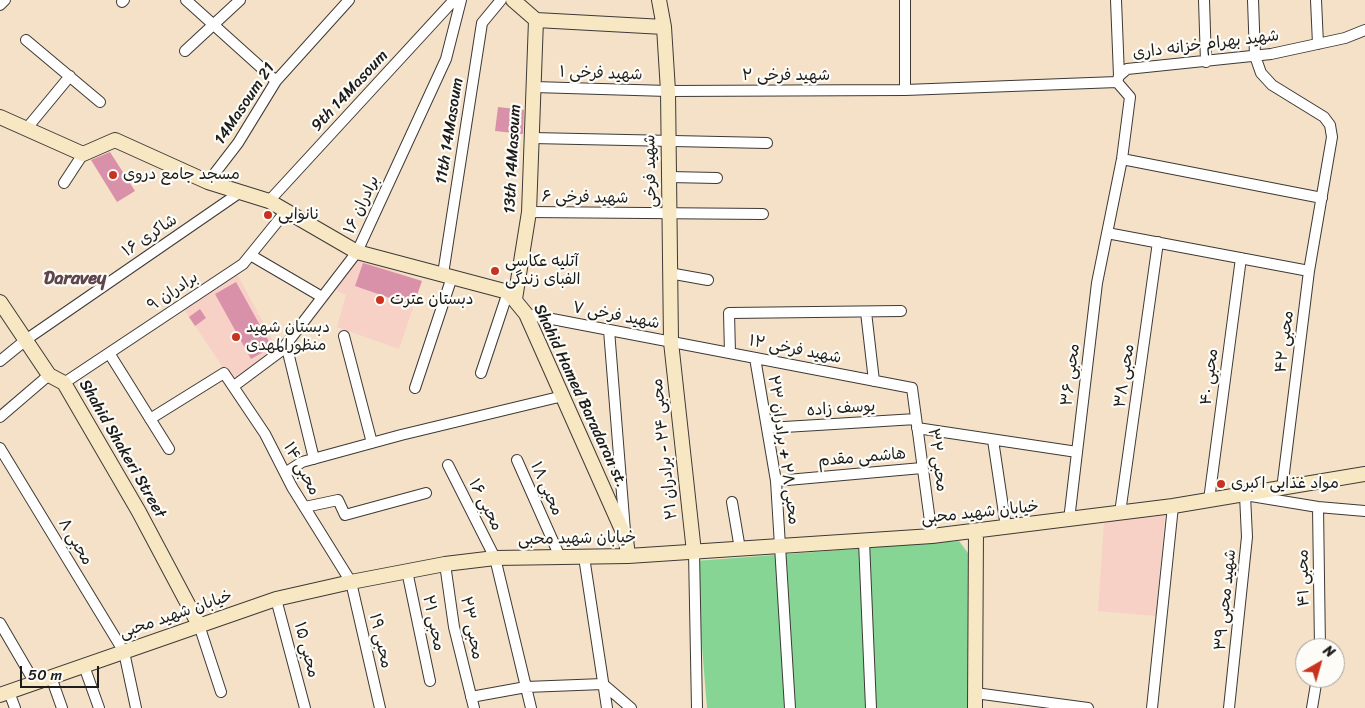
<!DOCTYPE html>
<meta charset="utf-8">
<style>
body{margin:0}
#map{position:relative;width:1365px;height:708px;overflow:hidden;background:#f5e1c7;font-family:Sriracha,sans-serif}
canvas{display:block}
.north{position:absolute;left:1295px;top:638px;width:50px;height:50px;box-sizing:border-box;background:#fdfcf7;border:1px solid #a3a29f;border-radius:50%;rotate:38deg;font-size:14px;font-weight:700;line-height:20px;text-align:center;color:#1c1c1c}
.north::after{content:'';display:block;margin:auto;width:18px;height:22px;background:#c8321e;clip-path:polygon(50% 0,100% 100%,50% 72%,0 100%)}
.scale{position:absolute;left:20px;top:666px;width:79px;height:22px;box-sizing:border-box;border:2px solid #1c1c1c;border-top:0;padding-left:6px;font-size:15px;line-height:18px;white-space:nowrap;color:#1c1c1c;-webkit-text-stroke:4px #fdfcf7;paint-order:stroke}
</style>
<div id="map">
<canvas width="1365" height="708"></canvas>
<div class="north">N</div>
<div class="scale">50 m</div>
</div>
<script>
const g = document.querySelector('canvas').getContext('2d');
g.lineJoin = 'round';
function fill(path, color) {
  g.fillStyle = color;
  g.fill(path, 'evenodd');
}
function poly(rows) {
  const path = new Path2D();
  for (const r of rows) {
    path.moveTo(r[0], r[1]);
    for (let i = 2; i < r.length; i += 2) path.lineTo(r[i], r[i + 1]);
  }
  return path;
}
function strokePath(path, color, width, dash) {
  g.strokeStyle = color;
  g.lineWidth = width;
  g.lineCap = dash ? 'butt' : 'round';
  g.setLineDash(dash || []);
  g.stroke(path);
}
function write(font, color, halo, rows, align = 'center') {
  g.font = font + ' Sriracha,"Playpen Sans Arabic",sans-serif';
  g.lineWidth = 4.5;
  g.setLineDash([]);
  g.textBaseline = 'middle';
  g.strokeStyle = halo;
  g.fillStyle = color;
  for (const [text, x, y, turn = 0] of rows) {
    g.save();
    g.translate(x, y);
    g.rotate((+turn || 0) * Math.PI / 180);
    g.textAlign = isNaN(turn) ? turn : align;
    if (halo) g.strokeText(text, 0, 0);
    g.fillText(text, 0, 0);
    g.restore();
  }
}
fill(poly([
 [357,258,422,281,399,349,337,327,346,295,334,289],
 [237,274,277,348,232,381,183,308],
 [1165,515,1156,616,1098,611,1104,522]
]), '#f7d1c6');
fill(poly([
 [959,541,971,557,969,708,707,708,695,561]
]), '#87d594');
fill(poly([
 [498,107,524,110,523,134,495,131],
 [110,152,135,191,117,202,91,160],
 [363,263,422,281,413,306,355,286],
 [236,282,272,347,251,359,215,294],
 [200,309,206,318,195,326,189,317]
]), '#d891a8');
const street = poly([
 [186,0,276,81],
 [905,0,905,90],
 [1116,0,1119,76],
 [1204,0,1206,62],
 [1253,0,1255,56,1261,73,1272,85,1324,117,1330,125,1332,137,1309,271,1282,489],
 [1316,0,1318,44],
 [122,2,124,0],
 [0,5,5,0],
 [26,40,100,102],
 [185,51,240,0],
 [534,87,668,91,905,90,1117,82,1119,76,1127,69,1271,54,1345,38,1365,30],
 [27,128,70,76],
 [532,138,767,143],
 [1122,159,1322,198],
 [669,177,717,178],
 [208,182,238,143,276,81,349,0],
 [64,183,83,154],
 [269,201,454,0],
 [529,212,763,214],
 [1107,233,1309,271],
 [252,256,322,297],
 [669,273,708,280],
 [443,274,482,23,501,0],
 [866,312,874,381],
 [526,314,912,388,932,536],
 [609,330,625,531],
 [344,336,372,443],
 [286,344,314,459],
 [109,353,169,449],
 [730,353,729,313,901,311],
 [755,358,776,481,790,708],
 [0,361,27,339,242,191],
 [481,373,508,292],
 [64,383,243,264,286,211],
 [234,386,281,351,357,252,446,59,461,0],
 [415,388,452,277],
 [0,417,49,375],
 [150,419,224,373,265,434,292,487,351,582,380,708],
 [768,428,916,419],
 [917,428,1077,452],
 [993,440,1006,527],
 [0,448,124,652,136,708],
 [517,460,560,557],
 [448,465,495,558,531,708],
 [285,473,302,462,401,435,563,396],
 [776,481,922,468],
 [1209,500,1241,258],
 [732,502,740,549],
 [305,507,338,500,345,515,426,493],
 [1318,507,1320,648],
 [1120,513,1158,242],
 [1069,520,1097,283,1122,159,1130,97,1117,82],
 [864,541,871,708],
 [694,552,697,708],
 [584,557,607,708],
 [445,564,454,627,474,708],
 [407,571,430,681],
 [276,599,305,708],
 [0,623,35,683],
 [199,625,221,692],
 [84,666,99,708],
 [51,677,62,708],
 [9,692,15,708],
 [975,693,1088,708],
 [471,697,526,687,603,684,631,708],
 [1152,708,1173,506],
 [1229,708,1247,537,1245,495,1318,507,1365,511],
 [1312,708,1317,678]
]);
const secondary = poly([
 [513,0,536,20,664,27],
 [659,0,664,27,668,91,671,342,694,552],
 [0,117,83,154,115,140,208,182,269,201,357,252,508,292,526,314,626,539,628,556],
 [515,299,529,212,536,20],
 [0,302,49,375,64,383,139,512,199,625],
 [0,695,276,599,351,582,445,564,495,558,628,556,932,536,1173,506,1365,474],
 [975,708,976,531]
]);
strokePath(street, '#3d3a36', 12);
strokePath(secondary, '#3d3a36', 16);
strokePath(street, '#fff', 10);
strokePath(secondary, '#f7e8c3', 14);
for (const [x, y, r, color] of [
 [113,175,5,"#c8321e"],
 [268,215,5,"#c8321e"],
 [495,271,5,"#c8321e"],
 [380,300,5,"#c8321e"],
 [236,337,5,"#c8321e"],
 [1221,484,5,"#c8321e"]
]) {
  const dot = new Path2D();
  dot.arc(x, y, r, 0, 2 * Math.PI);
  g.fillStyle = color;
  g.fill(dot);
  strokePath(dot, '#fdfcf7', 2);
}
write('16px', '#1c1c1c', '#fdfcf7', [
 ["شهید بهرام خزانه داری",1206,45,-7],
 ["شهید فرخی ۱",601,74,2],
 ["شهید فرخی ۲",786,76],
 ["9th 14Masoum",350,91,-47],
 ["14Masoum 21",245,104,-56],
 ["11th 14Masoum",450,131,-81],
 ["13th 14Masoum",513,159,-87],
 ["شهید فرخی",651,171,-91],
 ["شهید فرخی ۶",585,198,1],
 ["برادران ۱۶",362,205,-65],
 ["شاکری ۱۶",150,236,-34],
 ["برادران ۹",173,292,-34],
 ["شهید فرخی ۷",616,316,11],
 ["محبی ۴۲",1285,342,-83],
 ["شهید فرخی ۱۲",795,350,11],
 ["محبی ۳۶",1071,375,-83],
 ["محبی ۳۸",1125,376,-82],
 ["محبی ۴۰",1210,377,-83],
 ["Shahid Hamed Baradaran st.",580,396,65],
 ["یوسف زاده",841,409,-4],
 ["Shahid Shakeri Street",122,449,60],
 ["محبی ۲۴ - برادران ۲۱",665,449,-96],
 ["محبی ۲۸ + برادران ۲۳",783,450,82],
 ["هاشمی مقدم",862,458,-5],
 ["محبی ۳۲",937,460,82],
 ["محبی ۱۴",301,469,61],
 ["محبی ۱۸",546,489,66],
 ["محبی ۱۶",485,505,63],
 ["خیابان شهید محبی",980,513,-6],
 ["خیابان شهید محبی",577,539,-1],
 ["محبی ۸",75,542,59],
 ["محبی ۴۱",1304,578,-91],
 ["شهید محبی ۳۹",1226,600,-84],
 ["خیابان شهید محبی",176,615,-19],
 ["محبی ۲۱",433,623,78],
 ["محبی ۲۳",471,628,79],
 ["محبی ۱۹",380,641,77],
 ["محبی ۱۵",306,650,75]
]);
write('16px', '#1c1c1c', '#fdfcf7', [
 ["مسجد جامع دروی",123,175],
 ["نانوایی",278,215],
 ["آتلیه عکاسی",505,262],
 ["الفبای زندگی",505,280],
 ["دبستان عترت",390,300],
 ["دبستان شهید",246,328],
 ["منظورالمهدی",246,346],
 ["مواد غذایی اکبری",1231,484]
], 'left');
write('bold 18px', '#5e454d', '#fdfcf7', [
 ["Daravey",75,279]
]);
</script>
